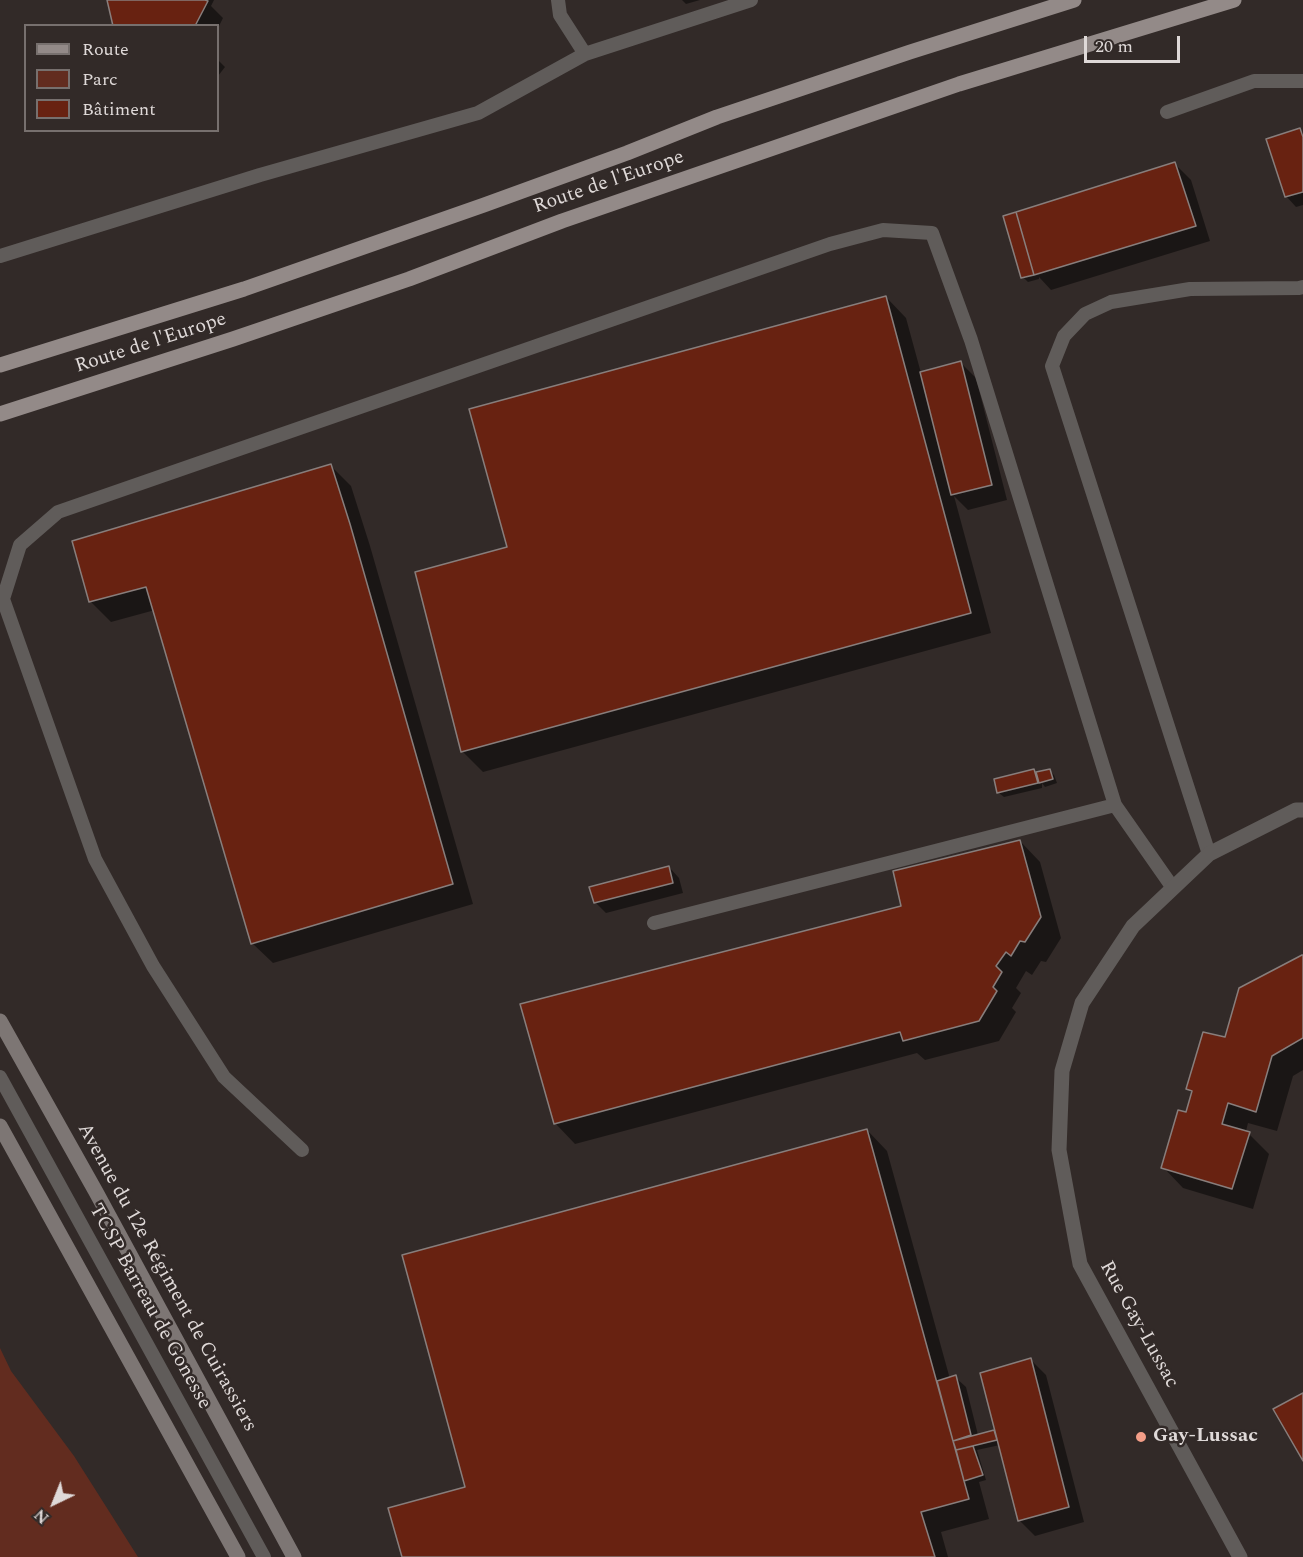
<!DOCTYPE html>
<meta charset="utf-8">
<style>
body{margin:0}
#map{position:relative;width:1303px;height:1557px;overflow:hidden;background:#322a28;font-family:Spectral,serif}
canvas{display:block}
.legend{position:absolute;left:24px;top:24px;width:195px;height:108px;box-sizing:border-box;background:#322a28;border:2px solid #77706e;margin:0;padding:8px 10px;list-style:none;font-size:18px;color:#dfd9d8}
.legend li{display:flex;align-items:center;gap:12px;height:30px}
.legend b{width:30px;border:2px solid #77706e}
.north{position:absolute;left:24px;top:1473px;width:60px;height:60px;-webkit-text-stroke:4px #322a28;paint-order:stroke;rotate:223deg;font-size:16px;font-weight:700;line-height:24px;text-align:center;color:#dfd9d8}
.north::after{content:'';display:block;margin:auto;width:21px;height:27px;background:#dfd9d8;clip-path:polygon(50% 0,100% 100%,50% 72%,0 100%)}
.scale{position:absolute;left:1084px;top:36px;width:96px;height:27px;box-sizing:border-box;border:3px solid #dfd9d8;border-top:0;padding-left:8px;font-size:18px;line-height:21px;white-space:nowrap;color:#dfd9d8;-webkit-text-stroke:4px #322a28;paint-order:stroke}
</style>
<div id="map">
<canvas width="1303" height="1557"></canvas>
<ul class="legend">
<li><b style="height:8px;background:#938a88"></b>Route</li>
<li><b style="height:16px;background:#622c1f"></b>Parc</li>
<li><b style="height:16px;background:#682211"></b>Bâtiment</li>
</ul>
<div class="north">N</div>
<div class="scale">20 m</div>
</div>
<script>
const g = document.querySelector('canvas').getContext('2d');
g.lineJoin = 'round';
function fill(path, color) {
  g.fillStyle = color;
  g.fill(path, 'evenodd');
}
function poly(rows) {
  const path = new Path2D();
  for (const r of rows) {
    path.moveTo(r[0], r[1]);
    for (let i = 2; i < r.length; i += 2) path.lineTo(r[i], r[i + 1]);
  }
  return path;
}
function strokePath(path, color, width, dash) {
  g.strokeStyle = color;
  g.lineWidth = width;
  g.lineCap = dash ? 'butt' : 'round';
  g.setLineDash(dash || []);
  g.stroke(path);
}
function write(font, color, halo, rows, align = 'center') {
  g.font = font + ' Spectral,serif';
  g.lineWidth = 5;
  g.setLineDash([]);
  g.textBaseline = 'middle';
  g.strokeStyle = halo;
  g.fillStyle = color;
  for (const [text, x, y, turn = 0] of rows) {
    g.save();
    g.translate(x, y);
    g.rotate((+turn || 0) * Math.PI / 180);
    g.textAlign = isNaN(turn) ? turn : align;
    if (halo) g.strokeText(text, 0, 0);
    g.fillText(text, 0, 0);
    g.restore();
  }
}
fill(poly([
 [0,1348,11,1371,74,1456,138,1557,0,1557]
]), '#622c1f');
fill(poly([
 [109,0,214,0,211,6,223,18,218,28,218,26,115,26],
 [682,0,700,0,686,4],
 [218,60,225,67,218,76],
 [1300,130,1303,133,1303,205,1296,207,1286,196],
 [1175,164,1191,180,1210,241,1051,290,1039,277,1039,279,1028,282,1023,277],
 [886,297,906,318,921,373,961,363,976,378,1007,500,968,510,954,496,991,633,483,772,462,751,509,548],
 [331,466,351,486,370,546,473,904,273,963,252,943,155,610,111,622,90,601],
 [1049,770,1054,775,1057,783,1045,787,1042,783,1042,788,1004,797,999,793,996,780,1033,771,1036,774],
 [1020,841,1040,862,1061,938,1046,962,1041,961,1032,975,1026,971,1016,988,1021,993,1012,1008,1016,1012,999,1041,925,1060,917,1053,575,1144,555,1123,903,907],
 [669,867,679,878,683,893,606,913,596,903],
 [1303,957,1303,1070,1293,1076,1277,1131,1248,1123,1246,1131,1269,1154,1253,1209,1183,1188,1163,1167,1187,1113,1193,1094,1187,1089,1226,1039],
 [867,1130,887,1151,950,1379,955,1377,966,1387,978,1435,993,1431,997,1435,1031,1360,1046,1375,1084,1522,1035,1536,1019,1520,1000,1445,977,1450,986,1480,979,1482,989,1519,941,1532,948,1557,403,1557,467,1488]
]), '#0007');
const building = poly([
 [107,0,205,0,208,1,195,26,113,26,107,0],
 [1300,128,1303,137,1303,192,1285,197,1266,139,1300,128],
 [1175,162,1196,226,1034,275,1016,212,1175,162],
 [1016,212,1034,275,1021,278,1003,216,1016,212],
 [886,296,971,613,461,752,415,572,507,547,469,409,886,296],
 [961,361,992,485,951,495,920,372,961,361],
 [331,464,350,524,453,884,251,944,146,587,89,602,72,541,331,464],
 [1034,769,1038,783,997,793,994,779,1034,769],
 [1050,769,1053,779,1039,783,1036,772,1050,769],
 [1020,840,1041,917,1025,942,1020,941,1011,956,1006,952,996,966,1002,972,993,987,997,991,979,1021,903,1041,900,1032,554,1124,520,1004,901,906,893,871,1020,840],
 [669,866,673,883,594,903,589,887,669,866],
 [1302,955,1303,955,1303,1038,1272,1056,1256,1112,1228,1103,1222,1124,1250,1132,1232,1189,1161,1168,1178,1110,1186,1112,1192,1091,1186,1089,1203,1032,1225,1037,1239,988,1302,955],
 [867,1129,969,1499,921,1512,935,1557,402,1557,388,1508,465,1487,402,1255,867,1129],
 [1031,1358,1069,1507,1018,1521,980,1373,1031,1358],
 [956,1375,971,1435,953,1441,937,1381,956,1375],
 [1303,1393,1303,1461,1273,1409,1303,1393],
 [994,1430,997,1440,956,1450,953,1441,994,1430],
 [973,1446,983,1475,964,1481,956,1450,973,1446]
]);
fill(building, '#682211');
strokePath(building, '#887e7c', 1.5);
strokePath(poly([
 [558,0,560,15,585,54],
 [1167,112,1254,81,1303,81],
 [0,256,260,175,478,113,585,54,751,0],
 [1209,854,1052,366,1064,336,1085,314,1111,302,1190,289,1299,288,1303,287],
 [654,923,1115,805,1173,888],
 [0,1077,264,1557],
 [302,1150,224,1077,153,966,95,859,3,599,20,545,58,512,830,244,883,230,932,233,971,340,1115,805]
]), '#605c5a', 14);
strokePath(poly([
 [1240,1557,1080,1264,1059,1150,1062,1071,1082,1003,1133,926,1209,854,1296,810,1303,810]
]), '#605c5a', 15);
strokePath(poly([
 [0,1021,96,1192,294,1557],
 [0,1126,238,1557]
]), '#7d7674', 15);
strokePath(poly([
 [0,365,244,289,484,205,627,153,717,117,910,52,1074,0],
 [0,414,233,339,409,279,562,221,959,84,1234,0]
]), '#938a88', 15);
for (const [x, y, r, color] of [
 [1141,1437,6,"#f49e88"]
]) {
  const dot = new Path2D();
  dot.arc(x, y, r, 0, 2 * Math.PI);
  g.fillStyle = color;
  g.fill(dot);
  strokePath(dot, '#322a28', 2);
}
write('20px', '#dfd9d8', '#322a28', [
 ["Route de l'Europe",609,183,-19],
 ["Route de l'Europe",151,344,-18],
 ["Avenue du 12e Régiment de Cuirassiers",166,1278,61],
 ["TCSP Barreau de Gonesse",149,1307,61],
 ["Rue Gay-Lussac",1138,1325,61]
]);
write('bold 20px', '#dfd9d8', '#322a28', [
 ["Gay-Lussac",1153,1437]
], 'left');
</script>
